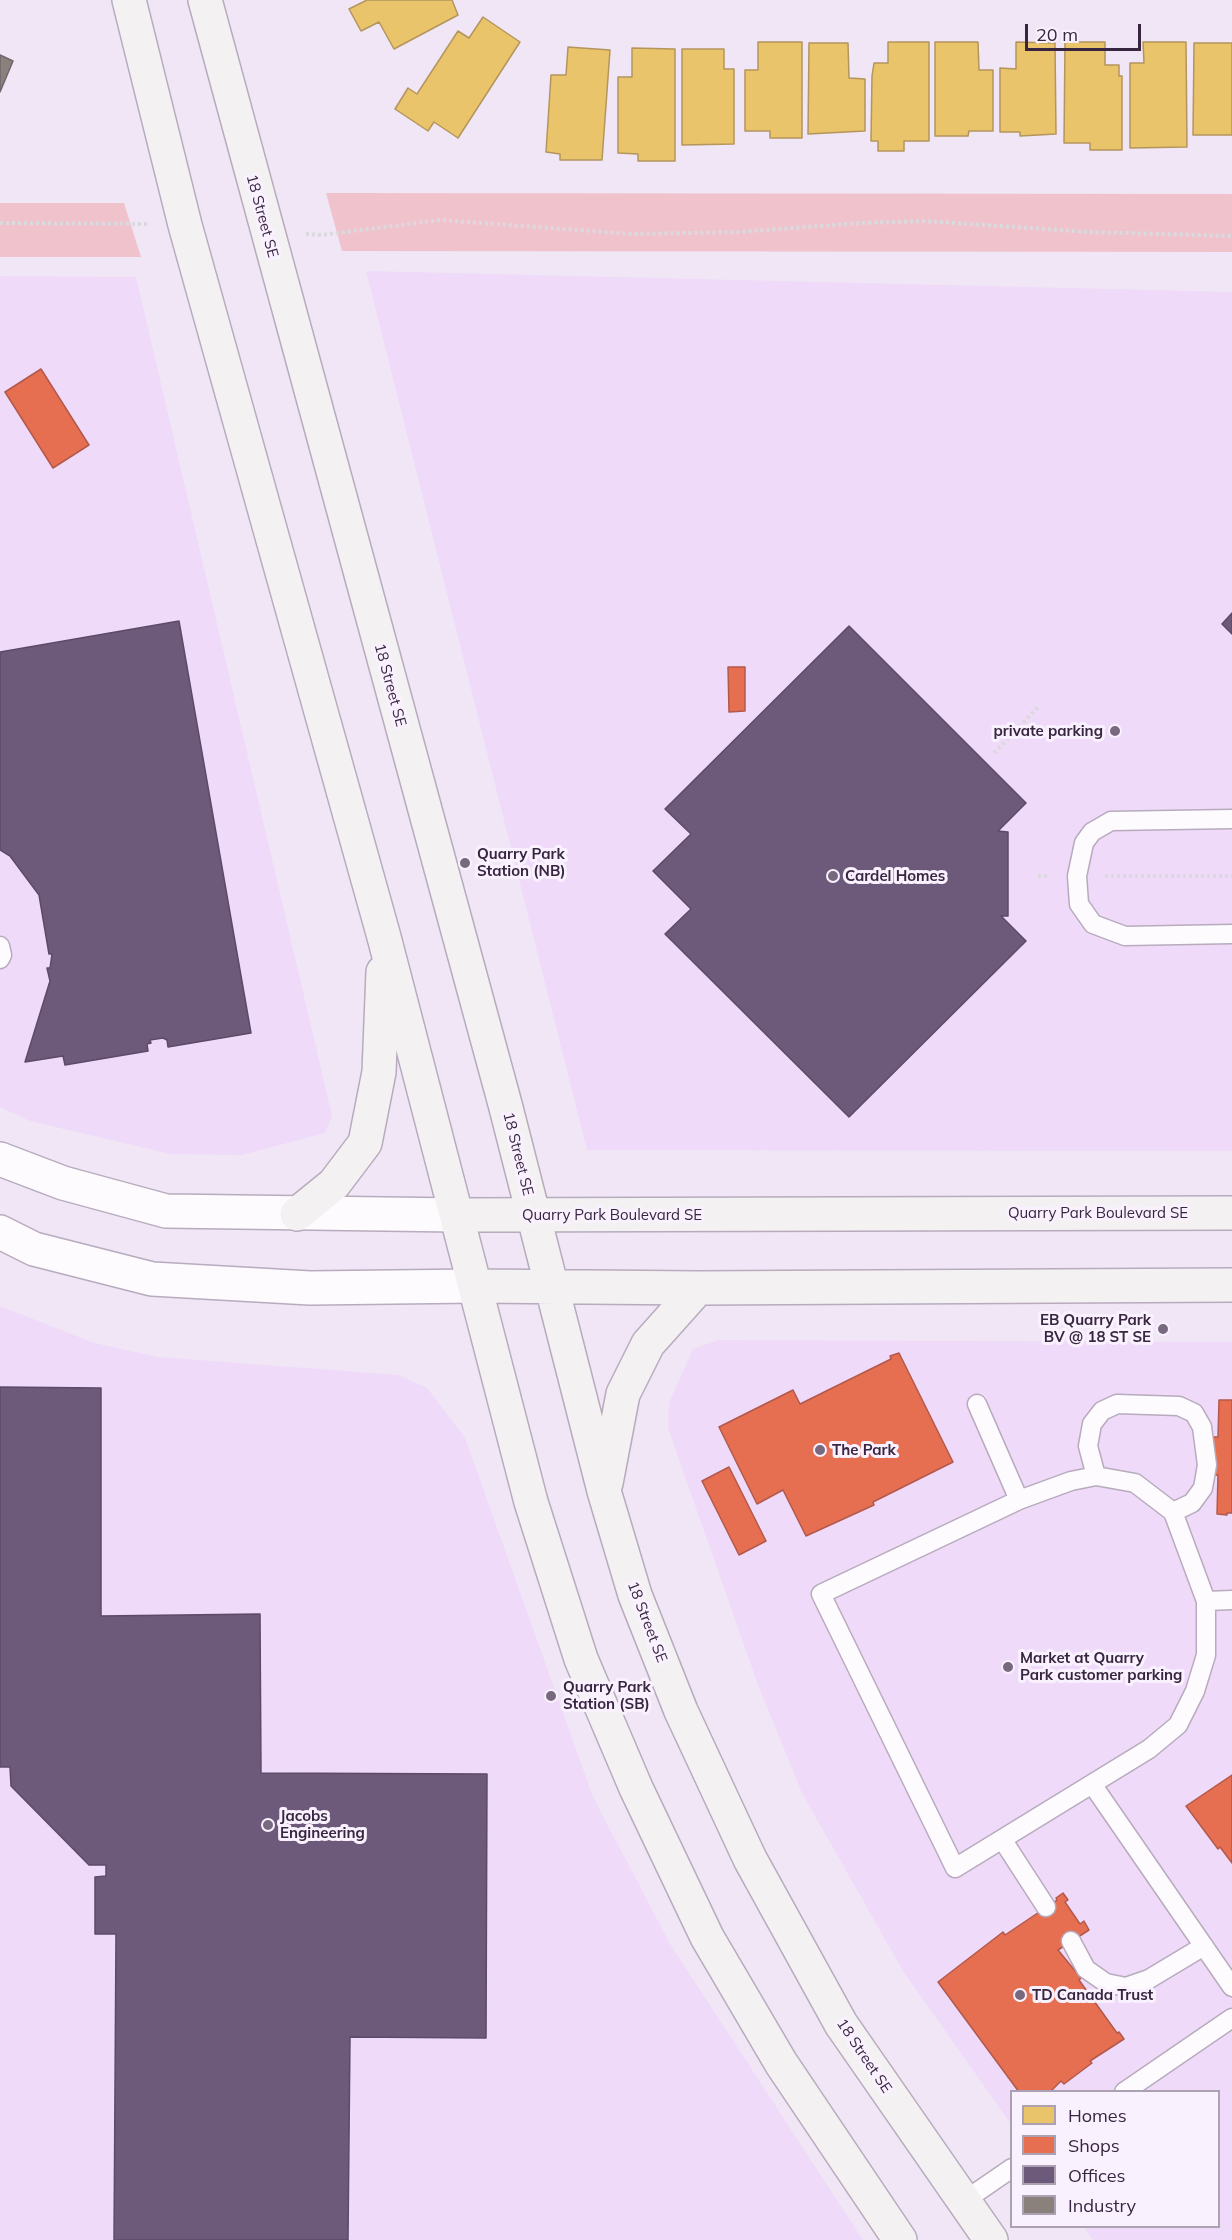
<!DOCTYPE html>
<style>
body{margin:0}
#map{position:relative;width:1232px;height:2240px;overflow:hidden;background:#f0e6f5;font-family:Mulish,sans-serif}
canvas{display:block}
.legend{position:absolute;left:1010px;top:2090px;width:210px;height:138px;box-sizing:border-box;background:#faf1ff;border:2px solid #aca0b3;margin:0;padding:8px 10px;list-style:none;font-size:18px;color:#382640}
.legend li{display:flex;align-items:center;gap:12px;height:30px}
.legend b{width:30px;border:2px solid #aca0b3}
.scale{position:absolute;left:1025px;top:24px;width:116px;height:27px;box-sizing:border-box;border:3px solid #382640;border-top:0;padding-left:8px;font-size:18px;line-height:21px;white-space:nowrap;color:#382640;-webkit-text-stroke:4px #faf1ff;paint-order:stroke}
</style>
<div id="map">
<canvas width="1232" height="2240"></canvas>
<ul class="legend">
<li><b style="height:16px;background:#e9c46a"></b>Homes</li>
<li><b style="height:16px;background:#e76f51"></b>Shops</li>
<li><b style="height:16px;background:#6d597a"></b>Offices</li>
<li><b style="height:16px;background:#8a817c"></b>Industry</li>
</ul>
<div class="scale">20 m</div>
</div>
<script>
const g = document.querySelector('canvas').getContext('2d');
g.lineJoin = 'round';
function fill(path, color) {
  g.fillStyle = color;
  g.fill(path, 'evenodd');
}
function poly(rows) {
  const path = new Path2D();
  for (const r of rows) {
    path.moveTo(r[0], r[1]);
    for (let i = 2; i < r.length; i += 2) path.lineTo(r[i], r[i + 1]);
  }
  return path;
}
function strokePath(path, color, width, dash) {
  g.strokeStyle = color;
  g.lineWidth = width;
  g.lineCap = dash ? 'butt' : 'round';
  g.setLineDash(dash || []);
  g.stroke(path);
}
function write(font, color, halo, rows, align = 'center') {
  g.font = font + ' Mulish,sans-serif';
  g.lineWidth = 6;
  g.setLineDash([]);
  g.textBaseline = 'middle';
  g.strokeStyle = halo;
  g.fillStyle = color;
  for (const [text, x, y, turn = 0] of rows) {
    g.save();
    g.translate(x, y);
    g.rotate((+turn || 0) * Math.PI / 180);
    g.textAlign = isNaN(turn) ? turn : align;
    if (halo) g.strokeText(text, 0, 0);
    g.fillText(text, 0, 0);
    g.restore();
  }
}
fill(poly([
 [366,271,1232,292,1232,1151,587,1150],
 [0,276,136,277,332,1116,325,1133,242,1155,171,1154,30,1121,0,1107],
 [0,1306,94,1343,158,1357,398,1375,427,1388,465,1438,593,1797,670,1944,863,2240,0,2240],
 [719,1340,1232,1342,1232,2240,1093,2240,1084,2227,1218,2226,1218,2092,1012,2092,1011,2124,903,1971,802,1793,757,1682,668,1428,669,1403,693,1349]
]), '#efdaf9');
fill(poly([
 [326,193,1232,194,1232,252,342,251],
 [0,203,124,203,141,257,0,257]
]), '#f0c3cc');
const homes = poly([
 [367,0,452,0,458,15,394,49,379,22,361,31,349,9,367,0],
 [483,17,520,42,458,138,434,122,428,131,395,109,408,88,417,94,458,31,469,38,483,17],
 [758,42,802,42,802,138,770,138,770,131,745,131,745,70,758,70,758,42],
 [888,42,929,42,929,141,904,141,904,151,878,151,878,141,871,141,872,76,874,63,888,63,888,42],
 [935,42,978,42,979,70,993,70,993,131,969,131,968,136,935,136,935,42],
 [1016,42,1055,43,1056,134,1020,136,1020,132,1000,132,1000,68,1016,69,1016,42],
 [1065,42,1105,42,1105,65,1119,65,1119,76,1122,76,1122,150,1090,150,1090,143,1064,143,1065,42],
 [1143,42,1186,42,1187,147,1130,148,1130,63,1144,63,1143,42],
 [809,43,848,43,849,78,865,79,865,131,808,134,809,43],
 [1194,43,1232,43,1232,135,1193,135,1194,43],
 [568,47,610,50,602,160,560,160,560,154,546,152,551,75,566,75,568,47],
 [632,48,675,49,675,161,638,161,638,154,618,153,618,77,632,77,632,48],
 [682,49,724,49,724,69,734,69,734,144,682,145,682,49]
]);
fill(homes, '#e9c46a');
strokePath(homes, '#b4955d', 1.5);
const shops = poly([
 [41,369,89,445,53,468,5,392,41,369],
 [728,667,745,667,745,711,729,712,728,667],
 [899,1353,953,1462,873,1502,874,1505,806,1536,783,1490,757,1504,719,1427,793,1390,800,1404,891,1359,890,1356,899,1353],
 [1219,1400,1232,1400,1232,1513,1227,1513,1227,1515,1217,1514,1218,1475,1211,1475,1214,1447,1211,1447,1211,1437,1218,1437,1219,1400],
 [729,1467,766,1541,739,1555,702,1481,729,1467],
 [1232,1775,1232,1863,1220,1847,1218,1849,1186,1806,1232,1775],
 [1063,1893,1068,1900,1065,1902,1080,1924,1084,1921,1089,1930,1058,1950,1081,1978,1079,1980,1117,2033,1119,2032,1124,2039,1090,2061,1092,2063,1064,2084,1061,2081,1050,2092,1019,2092,938,1982,1003,1932,1005,1935,1057,1900,1056,1898,1063,1893]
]);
fill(shops, '#e76f51');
strokePath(shops, '#b2594c', 1.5);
const offices = poly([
 [1232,613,1232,634,1222,624,1232,613],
 [179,621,251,1033,168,1047,167,1040,163,1038,150,1040,151,1043,147,1044,148,1051,65,1065,63,1056,25,1062,50,981,47,968,50,968,52,954,49,954,39,895,10,856,0,850,0,652,179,621],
 [849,626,1026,803,998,831,1008,832,1008,916,1001,916,1026,941,849,1117,665,934,691,909,653,871,691,834,665,809,849,626],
 [0,1387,101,1388,101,1616,260,1614,261,1773,487,1774,486,2038,350,2037,348,2240,114,2240,116,1934,95,1934,95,1877,106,1876,106,1865,89,1865,11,1786,10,1767,0,1767,0,1387]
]);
fill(offices, '#6d597a');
strokePath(offices, '#5d4a69', 1.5);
const industry = poly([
 [0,55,13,61,0,92,0,55]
]);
fill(industry, '#8a817c');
strokePath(industry, '#71666a', 1.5);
const service = poly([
 [1232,819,1111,821,1092,832,1084,843,1077,876,1079,904,1093,924,1125,936,1232,934],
 [0,946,2,955,0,959],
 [977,1404,1019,1500],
 [1096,1476,1135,1483,1173,1512,1206,1601,1206,1655,1195,1691,1178,1725,1149,1749,955,1868,821,1594,1019,1500,1071,1481,1096,1476],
 [1096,1476,1088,1446,1092,1424,1102,1411,1117,1404,1179,1406,1194,1413,1202,1427,1207,1465,1203,1488,1192,1503,1173,1512],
 [1206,1601,1232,1600],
 [1092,1784,1232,1987],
 [1002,1839,1046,1907],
 [1071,1941,1086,1969,1106,1983,1126,1987,1149,1979,1204,1946],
 [1124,2092,1232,2018],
 [964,2201,1012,2168]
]);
const tertiary = poly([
 [0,1159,63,1183,166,1211,457,1215],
 [0,1232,34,1249,152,1279,310,1288,476,1286]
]);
const secondary = poly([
 [129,0,185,225,384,937,531,1502,581,1659,636,1788,707,1937,781,2063,900,2240],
 [205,0,505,1104,604,1491,635,1595,681,1711,750,1859,841,2024,991,2240],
 [297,1214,334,1184,365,1143,379,1072,383,972],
 [457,1215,1232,1213],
 [476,1286,698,1288,1232,1285],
 [606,1483,623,1394,648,1344,698,1288]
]);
strokePath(service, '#b7abbd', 21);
strokePath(tertiary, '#b7abbd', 36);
strokePath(secondary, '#b7abbd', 36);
strokePath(poly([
 [0,223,149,224],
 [306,234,321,235,440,220,633,234,738,232,862,223,925,221,1089,232,1232,236],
 [994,753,1038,707],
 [1038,876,1049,876],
 [1105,876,1232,876]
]), '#dcd9de', 4, [3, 3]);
strokePath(service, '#fdfbfe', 18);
strokePath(tertiary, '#fdfbfe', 33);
strokePath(secondary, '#f4f1f2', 33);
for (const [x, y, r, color] of [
 [1115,731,6,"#78697f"],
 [465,863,6,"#78697f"],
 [833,876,6,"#78697f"],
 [1163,1329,6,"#78697f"],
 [820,1450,6,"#78697f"],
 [1008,1667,6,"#78697f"],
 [551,1696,6,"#78697f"],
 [268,1825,6,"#78697f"],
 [1020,1995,6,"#78697f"]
]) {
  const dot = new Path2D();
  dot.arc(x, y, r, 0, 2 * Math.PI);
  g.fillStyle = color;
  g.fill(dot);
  strokePath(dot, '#faf1ff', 2);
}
write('15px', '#382640', '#faf1ff', [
 ["18 Street SE",262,216,75],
 ["18 Street SE",390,685,75],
 ["18 Street SE",518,1154,76],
 ["Quarry Park Boulevard SE",1098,1213],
 ["Quarry Park Boulevard SE",612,1215],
 ["18 Street SE",647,1622,69],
 ["18 Street SE",864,2056,56]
]);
write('bold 15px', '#382640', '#faf1ff', [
 ["private parking",1103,731,"right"],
 ["Quarry Park",477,854],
 ["Station (NB)",477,871],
 ["Cardel Homes",845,876],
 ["EB Quarry Park",1151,1320,"right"],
 ["BV @ 18 ST SE",1151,1337,"right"],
 ["The Park",832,1450],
 ["Market at Quarry",1020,1658],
 ["Park customer parking",1020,1675],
 ["Quarry Park",563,1687],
 ["Station (SB)",563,1704],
 ["Jacobs",280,1816],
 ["Engineering",280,1833],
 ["TD Canada Trust",1032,1995]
], 'left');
</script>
